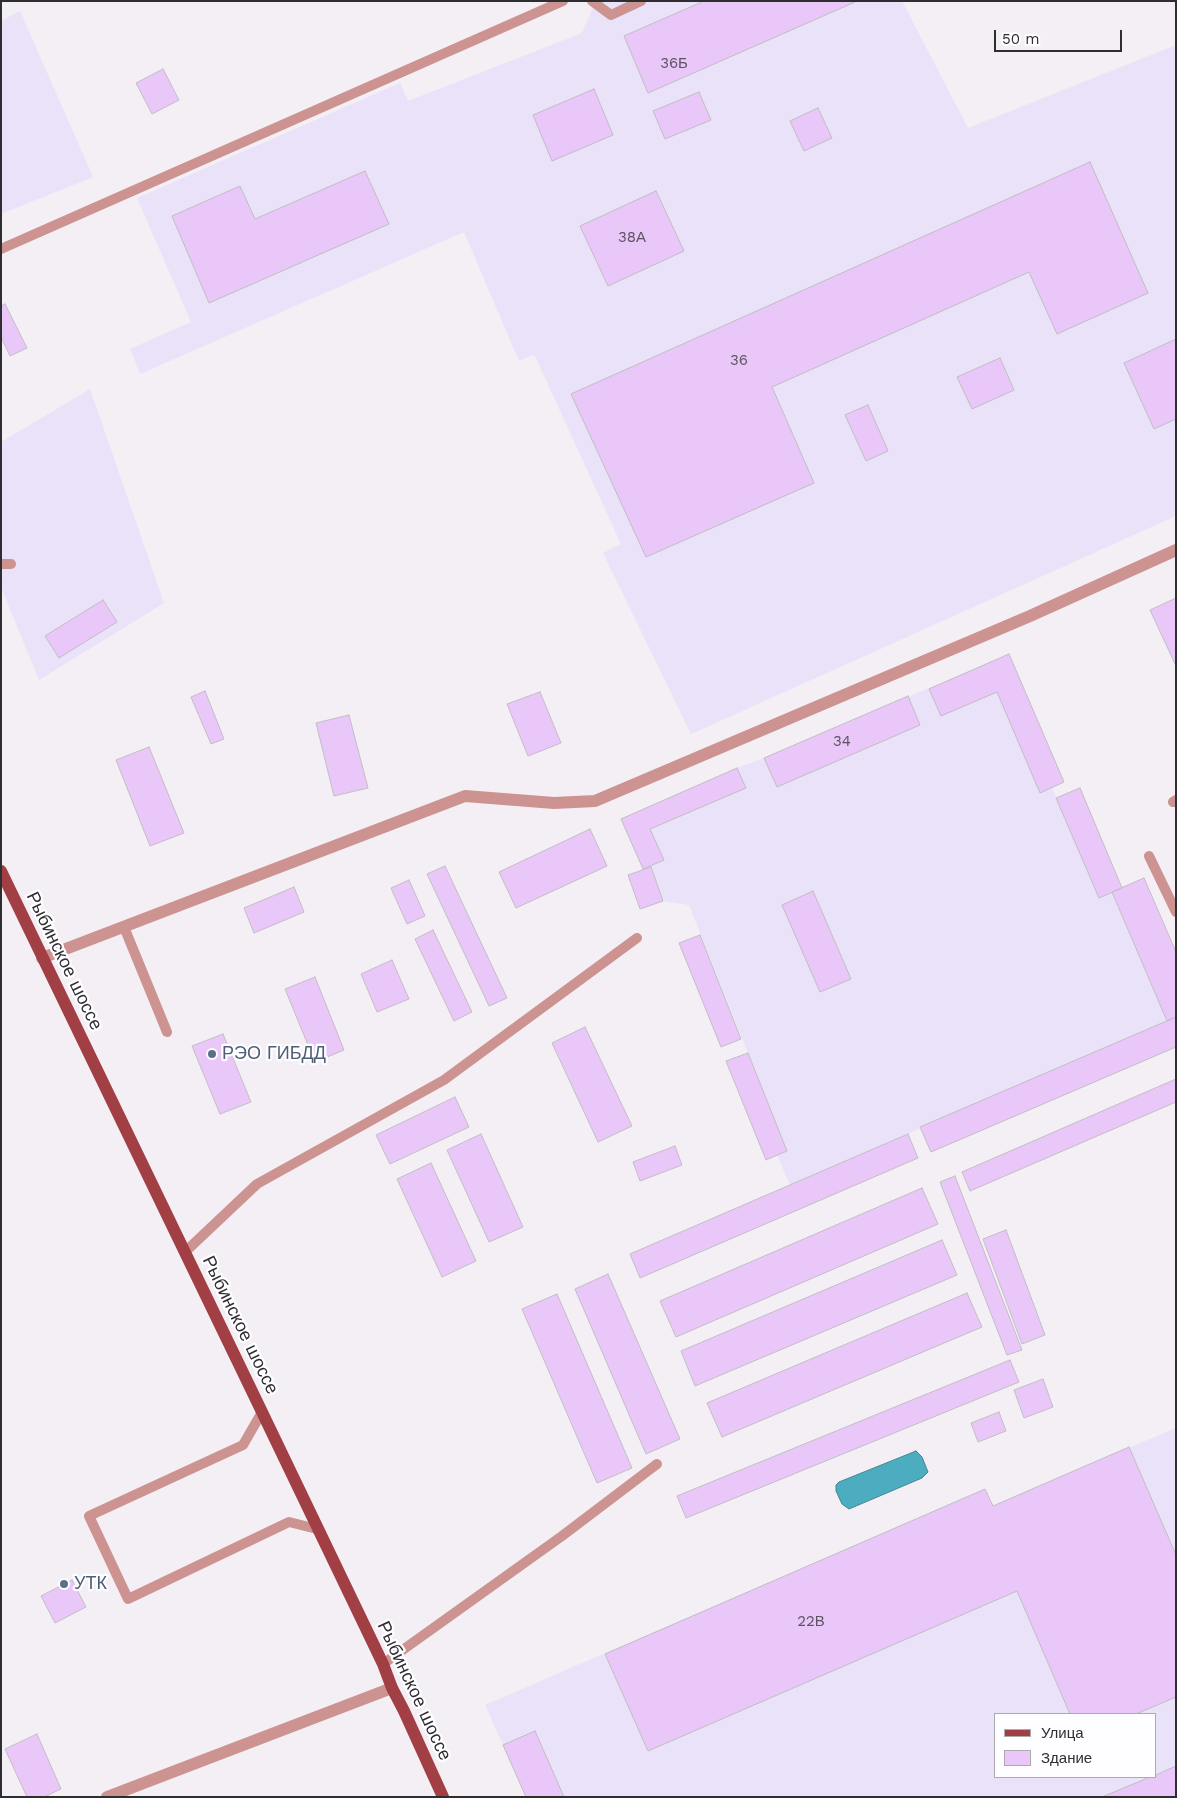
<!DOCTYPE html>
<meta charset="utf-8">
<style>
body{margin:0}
#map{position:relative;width:1177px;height:1798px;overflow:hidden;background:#f3eff5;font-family:"Work Sans",sans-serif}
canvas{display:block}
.frame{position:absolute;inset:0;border:2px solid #2e2d2f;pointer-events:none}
.legend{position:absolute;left:994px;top:1713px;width:162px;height:65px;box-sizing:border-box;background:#fefdff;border:1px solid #abaaac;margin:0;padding:6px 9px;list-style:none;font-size:15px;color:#2e2d2f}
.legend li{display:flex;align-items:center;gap:10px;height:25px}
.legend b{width:25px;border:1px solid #abaaac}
.scale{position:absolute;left:994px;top:30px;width:128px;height:22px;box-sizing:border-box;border:2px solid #2e2d2f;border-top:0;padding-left:6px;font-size:15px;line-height:18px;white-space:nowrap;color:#2e2d2f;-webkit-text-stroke:4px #fefdff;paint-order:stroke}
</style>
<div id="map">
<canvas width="1177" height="1798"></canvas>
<div class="frame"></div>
<ul class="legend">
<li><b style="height:6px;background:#a23f44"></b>Улица</li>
<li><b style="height:14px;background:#e9c8f9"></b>Здание</li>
</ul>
<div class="scale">50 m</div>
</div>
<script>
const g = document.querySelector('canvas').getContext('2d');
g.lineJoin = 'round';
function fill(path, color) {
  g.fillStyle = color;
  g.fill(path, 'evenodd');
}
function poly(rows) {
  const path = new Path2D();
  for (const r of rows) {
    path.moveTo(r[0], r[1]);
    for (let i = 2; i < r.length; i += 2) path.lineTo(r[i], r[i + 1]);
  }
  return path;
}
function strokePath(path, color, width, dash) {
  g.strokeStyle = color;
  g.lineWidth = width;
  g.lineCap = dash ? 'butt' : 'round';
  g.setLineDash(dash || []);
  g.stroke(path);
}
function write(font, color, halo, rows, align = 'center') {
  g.font = font + ' "Work Sans",sans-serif';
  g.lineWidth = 4.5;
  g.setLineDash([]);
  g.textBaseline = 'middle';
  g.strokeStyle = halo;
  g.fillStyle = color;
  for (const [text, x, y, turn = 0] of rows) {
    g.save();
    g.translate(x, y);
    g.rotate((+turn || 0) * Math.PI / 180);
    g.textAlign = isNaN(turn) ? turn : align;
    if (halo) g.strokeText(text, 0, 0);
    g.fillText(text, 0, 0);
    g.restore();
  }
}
fill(poly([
 [596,1,902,1,968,128,1176,45,1176,516,691,734,603,553,621,544,534,354,519,361,464,232,140,374,130,349,191,322,137,198,400,83,408,101,582,33],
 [20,11,93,177,1,214,1,21],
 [90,389,164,603,39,680,1,587,1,442],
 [1009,654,1064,782,1052,788,1099,897,1112,892,1167,1021,790,1185,777,1155,787,1151,689,905,663,901,651,867,643,869,621,819,737,768,764,758],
 [1176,1428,1176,1797,526,1797,485,1705,985,1489,993,1506],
 [996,1714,1156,1714,1156,1777,996,1777]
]), '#e9e2f8');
const water = poly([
 [916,1451,922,1457,928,1472,922,1478,849,1509,842,1504,836,1491,836,1485,839,1482,916,1451]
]);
fill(water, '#4cadc0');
strokePath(water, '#438794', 1);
const building = poly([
 [704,1,854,1,855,2,648,93,624,36,704,1],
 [163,69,179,100,152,114,136,83,163,69],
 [594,89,613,135,552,161,533,115,594,89],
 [699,92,711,120,665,139,653,111,699,92],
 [818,108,832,138,804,151,790,121,818,108],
 [1090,162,1148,293,1057,334,1029,272,772,387,814,483,646,557,571,394,1090,162],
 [365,171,389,224,209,303,172,216,240,186,255,219,365,171],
 [656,191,684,251,608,286,580,226,656,191],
 [5,304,27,348,10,356,1,337,1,306,5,304],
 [1176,339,1176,419,1154,429,1124,363,1176,339],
 [1000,358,1014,390,972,409,957,377,1000,358],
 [868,405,888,451,866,461,845,415,868,405],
 [1176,598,1176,666,1150,610,1176,598],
 [103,600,117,622,59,658,45,636,103,600],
 [1009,654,1064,782,1040,793,997,692,941,716,929,689,1009,654],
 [205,691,224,739,211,744,191,697,205,691],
 [540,692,561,743,528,756,507,704,540,692],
 [908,696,920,725,777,787,764,758,908,696],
 [349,715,368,788,334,796,316,723,349,715],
 [149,747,184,833,150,846,116,760,149,747],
 [737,768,746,788,650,829,664,860,643,869,621,819,737,768],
 [1080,788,1122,888,1099,898,1056,798,1080,788],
 [590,829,607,866,516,908,499,872,590,829],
 [445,866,507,998,489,1006,427,874,445,866],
 [651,867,663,901,640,909,628,875,651,867],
 [1144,878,1176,952,1176,1017,1167,1021,1112,892,1144,878],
 [409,880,425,916,407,924,391,888,409,880],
 [294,887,304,912,254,933,244,908,294,887],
 [813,891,851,979,820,992,782,905,813,891],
 [433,930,472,1012,454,1021,415,939,433,930],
 [700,935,741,1039,721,1047,679,943,700,935],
 [392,960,409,999,377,1012,361,974,392,960],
 [315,977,344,1050,315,1062,285,989,315,977],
 [1176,1017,1176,1047,931,1152,920,1127,1176,1017],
 [585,1027,632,1126,598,1142,552,1043,585,1027],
 [223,1034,251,1102,220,1114,192,1046,223,1034],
 [748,1053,787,1151,766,1160,726,1061,748,1053],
 [1176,1079,1176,1102,970,1191,962,1172,1176,1079],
 [455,1097,469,1127,390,1164,376,1135,455,1097],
 [481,1134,523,1227,489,1242,447,1150,481,1134],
 [908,1134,918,1158,640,1278,630,1254,908,1134],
 [675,1146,682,1165,640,1181,633,1162,675,1146],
 [431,1163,476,1261,442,1277,397,1179,431,1163],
 [955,1176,1022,1350,1007,1355,940,1182,955,1176],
 [922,1188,938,1224,676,1337,660,1301,922,1188],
 [1006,1230,1045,1335,1022,1344,983,1239,1006,1230],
 [942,1240,957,1275,695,1386,681,1351,942,1240],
 [608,1274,680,1439,646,1454,575,1289,608,1274],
 [967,1293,982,1327,722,1437,707,1403,967,1293],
 [557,1294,632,1468,597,1483,522,1309,557,1294],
 [1010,1360,1019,1382,686,1518,677,1496,1010,1360],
 [1043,1379,1053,1407,1024,1418,1014,1390,1043,1379],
 [999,1412,1006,1431,978,1442,971,1423,999,1412],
 [1129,1447,1176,1555,1176,1697,1136,1714,1070,1714,1017,1591,648,1751,605,1654,985,1489,993,1506,1129,1447],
 [72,1580,86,1607,55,1623,41,1596,72,1580],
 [535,1731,564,1797,526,1797,503,1745,535,1731],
 [37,1734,61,1789,44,1797,27,1797,5,1749,37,1734],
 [1176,1766,1176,1797,1102,1797,1150,1777,1156,1777,1156,1775,1176,1766]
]);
fill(building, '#e9c8f9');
strokePath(building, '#c1bdc3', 1);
strokePath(poly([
 [592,1,611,15,641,1],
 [1,249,563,1],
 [1,564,11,564],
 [1173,802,1176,800],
 [1149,856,1176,912],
 [124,927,167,1032],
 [185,1252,257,1184,444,1080,637,938],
 [262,1412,243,1445,89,1516,128,1599,289,1522,317,1529],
 [383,1664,562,1536,657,1464]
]), '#cc9391', 10);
strokePath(poly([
 [42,958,465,796,554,803,595,801,1030,616,1176,550],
 [107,1797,392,1688]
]), '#cc9391', 12);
strokePath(poly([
 [1,871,262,1412,383,1664,392,1688,404,1711,443,1797]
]), '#a23f44', 12);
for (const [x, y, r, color] of [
 [212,1054,5,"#5c6f8a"],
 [64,1584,5,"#5c6f8a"]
]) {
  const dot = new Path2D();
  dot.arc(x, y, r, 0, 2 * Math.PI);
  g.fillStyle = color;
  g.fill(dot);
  strokePath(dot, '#fefdff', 2);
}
write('15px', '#5d5462', null, [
 ["36Б",674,64],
 ["38А",632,238],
 ["36",739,361],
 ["34",842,742],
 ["22В",811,1622]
]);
write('18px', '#2e2d2f', '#fefdff', [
 ["Рыбинское шоссе",64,961,64],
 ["Рыбинское шоссе",240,1325,64],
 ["Рыбинское шоссе",414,1691,65]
]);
write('18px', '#4e5e75', '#fefdff', [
 ["РЭО ГИБДД",222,1054],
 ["УТК",74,1584]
], 'left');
</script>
